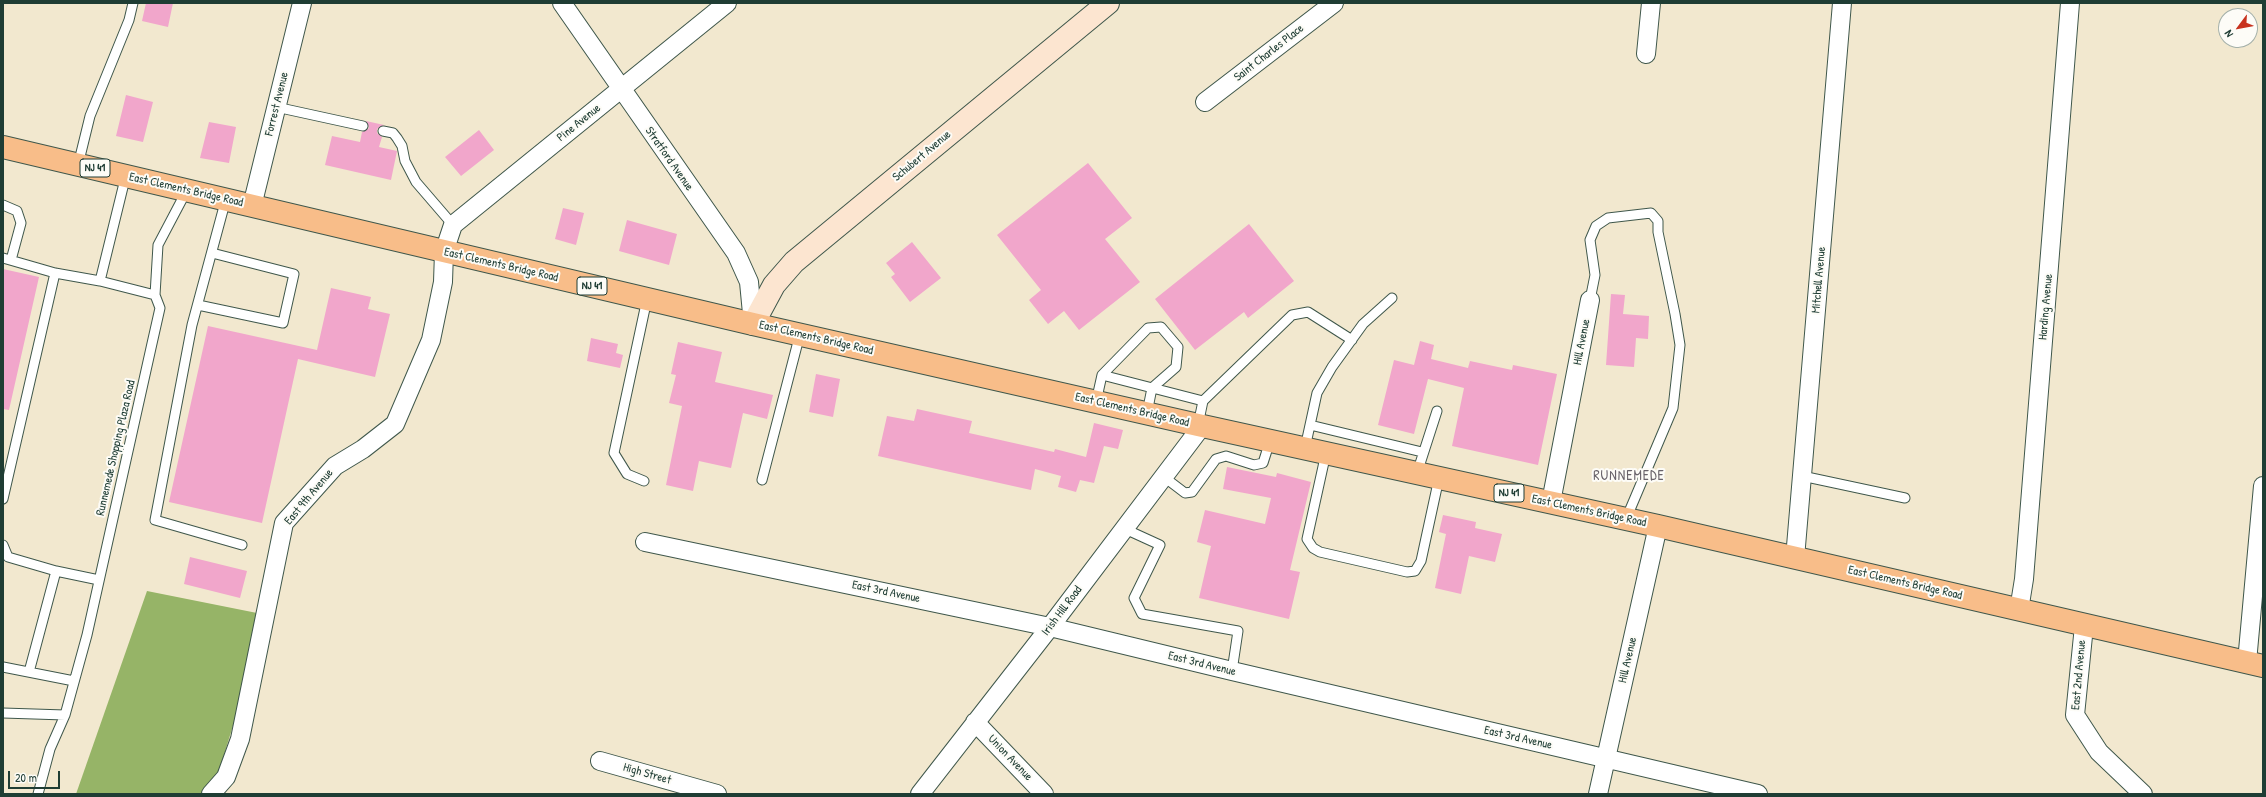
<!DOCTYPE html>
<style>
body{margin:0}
#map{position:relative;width:2266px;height:797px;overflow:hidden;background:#f2e8cf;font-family:"Patrick Hand",sans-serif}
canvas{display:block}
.frame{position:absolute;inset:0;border:4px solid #1f3d34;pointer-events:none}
.north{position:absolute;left:2218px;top:8px;width:40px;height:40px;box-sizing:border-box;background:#fdfcf7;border:1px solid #a4b0a9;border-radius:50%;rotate:238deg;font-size:11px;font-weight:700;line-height:16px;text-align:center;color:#1f3d34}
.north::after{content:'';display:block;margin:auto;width:14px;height:18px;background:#c8321e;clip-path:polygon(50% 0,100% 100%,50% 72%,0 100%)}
.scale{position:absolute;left:8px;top:771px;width:52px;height:18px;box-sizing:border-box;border:2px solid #1f3d34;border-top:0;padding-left:5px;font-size:12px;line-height:14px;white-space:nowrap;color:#1f3d34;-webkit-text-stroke:3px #fdfcf7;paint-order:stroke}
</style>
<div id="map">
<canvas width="2266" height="797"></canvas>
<div class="frame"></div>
<div class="north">N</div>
<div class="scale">20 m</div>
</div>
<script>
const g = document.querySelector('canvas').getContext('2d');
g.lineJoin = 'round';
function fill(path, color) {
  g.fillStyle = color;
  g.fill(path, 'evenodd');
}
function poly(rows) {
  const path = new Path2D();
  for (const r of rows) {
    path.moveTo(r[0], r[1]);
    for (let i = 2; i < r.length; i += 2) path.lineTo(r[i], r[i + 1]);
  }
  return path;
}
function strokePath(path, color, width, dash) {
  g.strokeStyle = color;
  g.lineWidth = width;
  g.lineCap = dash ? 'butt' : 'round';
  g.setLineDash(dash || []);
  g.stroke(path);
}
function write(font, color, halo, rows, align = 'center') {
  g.font = font + ' "Patrick Hand",sans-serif';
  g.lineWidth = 4;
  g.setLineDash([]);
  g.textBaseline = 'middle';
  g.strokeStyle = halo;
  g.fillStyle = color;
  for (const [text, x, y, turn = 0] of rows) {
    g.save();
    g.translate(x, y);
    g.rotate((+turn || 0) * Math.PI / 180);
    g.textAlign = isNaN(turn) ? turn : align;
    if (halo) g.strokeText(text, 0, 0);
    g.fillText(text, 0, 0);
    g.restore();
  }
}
fill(poly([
 [147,591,267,615,212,794,76,794]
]), '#96b467');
fill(poly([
 [146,3,173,3,168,27,142,21],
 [126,95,153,102,143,142,116,136],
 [366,121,384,125,377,129,377,133,382,137,379,147,397,151,391,180,325,165,332,136,360,142,362,132,369,128],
 [209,122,236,127,229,163,200,158],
 [479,130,494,150,461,176,445,157],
 [1088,163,1132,218,1105,239,1140,282,1079,330,1064,311,1048,324,1029,300,1041,290,997,235],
 [563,208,584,213,576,245,555,239],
 [627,220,677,234,669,265,619,251],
 [1249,224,1294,281,1248,318,1244,312,1195,350,1155,299],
 [912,242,941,278,910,302,891,277,895,274,886,263],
 [3,269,39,277,9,410,3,409],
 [331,288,371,297,368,309,390,314,375,377,298,359,262,523,169,502,208,326,317,350],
 [1611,294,1625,295,1623,314,1649,316,1648,339,1636,338,1634,367,1606,365],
 [591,338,618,344,616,353,623,355,620,368,587,361],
 [1420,341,1434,345,1431,359,1468,368,1470,361,1512,370,1513,365,1557,374,1538,465,1452,446,1464,388,1428,379,1414,434,1378,425,1394,360,1414,365],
 [678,342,722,352,715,382,773,395,767,419,743,413,731,468,699,461,693,491,666,485,682,406,669,403,676,375,671,374],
 [816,374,840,379,833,417,809,412],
 [917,409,972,421,969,433,1054,452,1055,449,1086,457,1094,423,1123,430,1118,449,1104,446,1094,483,1080,480,1076,492,1058,487,1061,476,1035,469,1031,490,878,456,887,416,914,421],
 [1227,467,1276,477,1277,473,1311,482,1290,570,1300,572,1289,619,1199,598,1211,546,1197,542,1205,510,1265,524,1271,498,1223,489],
 [1443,515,1476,522,1475,528,1502,534,1495,562,1469,556,1461,594,1435,588,1446,534,1439,532],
 [190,557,247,571,240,598,184,584]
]), '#f1a6cb');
const lane = poly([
 [276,107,363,126],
 [383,131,393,133,397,138,402,146,405,161,416,182,453,225],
 [78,165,90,116,129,20,133,3],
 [226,199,192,325,155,520,242,545],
 [3,205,17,211,21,223,11,260],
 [3,258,55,273,100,281,126,175],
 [100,281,155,295],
 [1590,300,1595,275,1590,240,1596,226,1608,218,1651,213,1658,221,1658,232,1675,314,1680,345,1673,408,1626,519],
 [198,305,283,323,294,274,212,253],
 [1102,375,1203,401],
 [1096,402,1102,375,1148,328,1161,327,1178,347,1176,367,1152,388,1147,413],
 [1198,425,1203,401,1292,315,1308,312,1352,340],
 [1310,425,1422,452],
 [1305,448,1317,393,1332,367,1363,324,1392,298],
 [1326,453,1307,539,1313,548,1320,552,1407,572,1415,571,1421,561,1439,478],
 [1417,473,1437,411],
 [1802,476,1905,498],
 [1164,477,1185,493,1192,492,1216,459,1226,456,1254,465,1263,463,1270,441],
 [762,480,800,334],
 [644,481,627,474,614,453,647,299],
 [3,499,55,273],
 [1125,529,1160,545,1134,598,1142,614,1238,631,1232,671],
 [3,545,8,557,56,571,29,672],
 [56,571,99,580],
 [3,667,74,681],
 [3,713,65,715],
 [38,794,50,749,65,715,87,635,151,348,160,308,155,295,158,245,187,190]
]);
const street = poly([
 [562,3,736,253,749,282,753,324],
 [1646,54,1651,3],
 [1205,102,1334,3],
 [252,206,302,3],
 [1551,502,1590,300],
 [645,542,1050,627,1232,671,1758,794],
 [1795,558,1842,3],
 [2019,610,2024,579,2070,3],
 [2084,626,2075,715,2099,752,2143,794],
 [2247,662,2263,486],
 [975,722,1044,794],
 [600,761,717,794],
 [211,794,226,777,240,739,284,523,335,466,363,449,395,424,431,340,443,282,444,252,453,225,727,3],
 [920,794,1050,627,1202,426],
 [1598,794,1658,526]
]);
const secondary = poly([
 [753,324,774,285,794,262,1108,3]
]);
const primary = poly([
 [3,147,753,324,1198,425,1658,526,2263,666]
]);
strokePath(lane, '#3f574b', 11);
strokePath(street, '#3f574b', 20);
strokePath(secondary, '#3f574b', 24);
strokePath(primary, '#3f574b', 24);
strokePath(lane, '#fff', 9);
strokePath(street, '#fff', 18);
strokePath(secondary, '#fce5d0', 22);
strokePath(primary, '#f8bd89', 22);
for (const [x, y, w] of [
 [95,168,30],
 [592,286,30],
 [1509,493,30]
]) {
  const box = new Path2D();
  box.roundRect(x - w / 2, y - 9, w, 18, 3);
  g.fillStyle = '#fdfcf7';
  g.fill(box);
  strokePath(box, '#1f3d34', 1);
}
write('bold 11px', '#1f3d34', null, [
 ["NJ 41",95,168],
 ["NJ 41",592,286],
 ["NJ 41",1509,493]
]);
write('12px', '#1f3d34', '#fdfcf7', [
 ["Saint Charles Place",1269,53,-38],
 ["Forrest Avenue",277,104,-76],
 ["Pine Avenue",579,123,-39],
 ["Schubert Avenue",922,156,-40],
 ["Stratford Avenue",669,159,55],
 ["East Clements Bridge Road",186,190,13],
 ["East Clements Bridge Road",501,265,13],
 ["Mitchell Avenue",1819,280,-85],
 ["Harding Avenue",2046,307,-85],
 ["East Clements Bridge Road",816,338,13],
 ["Hill Avenue",1582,342,-79],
 ["East Clements Bridge Road",1132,410,13],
 ["Runnemede Shopping Plaza Road",116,448,-77],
 ["East 9th Avenue",309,497,-50],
 ["East Clements Bridge Road",1589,511,12],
 ["East Clements Bridge Road",1905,583,13],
 ["East 3rd Avenue",886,592,12],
 ["Irish Hill Road",1062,611,-53],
 ["Hill Avenue",1628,660,-77],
 ["East 3rd Avenue",1202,664,14],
 ["East 2nd Avenue",2079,675,-85],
 ["East 3rd Avenue",1518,738,13],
 ["Union Avenue",1010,758,46],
 ["High Street",647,774,16]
]);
g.letterSpacing = '1px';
write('14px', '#686269', '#fdfcf7', [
 ["RUNNEMEDE",1629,476]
]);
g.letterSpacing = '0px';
</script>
